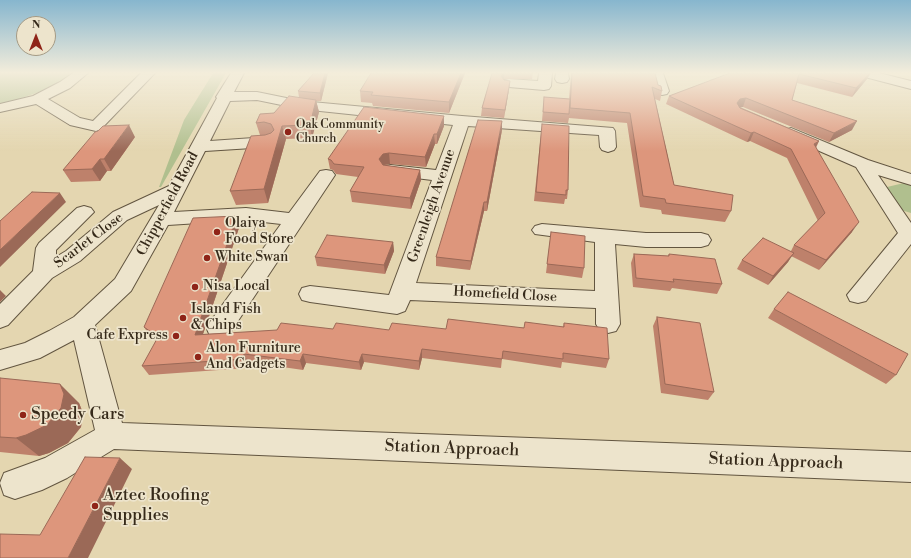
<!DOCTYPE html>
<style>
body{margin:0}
#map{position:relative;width:911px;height:558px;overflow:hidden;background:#e4d6b0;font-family:"Libre Bodoni",serif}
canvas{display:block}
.north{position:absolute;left:16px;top:16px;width:40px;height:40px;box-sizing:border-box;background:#ede4cc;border:1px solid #a49a85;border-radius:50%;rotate:0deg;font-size:11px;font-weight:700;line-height:16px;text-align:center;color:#362a1a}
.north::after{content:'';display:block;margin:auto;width:14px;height:18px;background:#8f2418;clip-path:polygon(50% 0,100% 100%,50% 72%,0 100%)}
</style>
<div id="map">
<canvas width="911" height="558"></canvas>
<div class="north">N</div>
</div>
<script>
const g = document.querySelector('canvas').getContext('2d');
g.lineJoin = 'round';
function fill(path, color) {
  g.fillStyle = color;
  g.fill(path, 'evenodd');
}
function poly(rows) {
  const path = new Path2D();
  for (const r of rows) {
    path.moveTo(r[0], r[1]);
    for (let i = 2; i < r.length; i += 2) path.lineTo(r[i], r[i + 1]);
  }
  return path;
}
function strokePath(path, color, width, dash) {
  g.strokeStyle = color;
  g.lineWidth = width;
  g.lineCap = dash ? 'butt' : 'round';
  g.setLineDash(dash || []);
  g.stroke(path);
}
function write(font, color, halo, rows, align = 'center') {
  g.font = font + ' "Libre Bodoni",serif';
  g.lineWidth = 3.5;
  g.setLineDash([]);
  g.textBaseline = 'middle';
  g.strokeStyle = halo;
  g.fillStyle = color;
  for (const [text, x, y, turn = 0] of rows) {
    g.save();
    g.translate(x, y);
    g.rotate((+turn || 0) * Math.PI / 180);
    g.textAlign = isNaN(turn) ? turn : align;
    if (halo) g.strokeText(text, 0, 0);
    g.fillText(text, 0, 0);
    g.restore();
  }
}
fill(poly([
 [0,73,71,73,66,78,42,91,13,101,0,104],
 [213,73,226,73,161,187,159,187,184,120],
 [904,183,911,186,911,213,901,210,887,187]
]), '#b0bf8e');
const minor = poly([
 [73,73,88,73,70,88,48,99,80,118,93,121,141,73,155,73,101,129,96,131,70,125,36,104,0,112,0,104,33,96,60,82,73,73],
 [231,73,244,73,234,92,257,92,301,101,462,116,613,128,615,131,616,147,614,150,608,152,602,150,600,147,599,135,468,126,416,283,595,291,595,242,535,234,532,230,535,226,542,224,646,233,701,233,708,235,711,240,708,245,701,247,646,247,615,244,620,324,616,331,608,333,600,331,596,324,596,308,410,300,405,311,397,314,310,302,302,300,299,294,302,288,310,286,389,295,432,180,391,175,385,174,382,170,385,166,391,165,436,170,453,125,301,109,257,100,230,101,210,141,268,137,274,139,276,142,274,145,268,147,205,151,174,212,246,208,289,213,320,171,326,170,332,171,335,175,228,336,219,338,210,336,207,329,210,322,281,224,246,220,168,225,131,291,95,325,122,423,911,452,911,482,114,449,67,478,42,490,15,499,4,495,0,483,4,473,45,458,95,430,74,340,40,358,0,370,0,350,25,343,49,331,74,317,115,279,159,205,127,220,80,261,52,278,8,325,0,328,0,304,33,271,36,248,39,243,77,208,84,206,91,208,94,212,56,250,56,257,66,251,113,212,169,186,217,98,216,97,231,73],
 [539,73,552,73,551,86,549,89,544,90,509,87,504,86,502,83,504,80,509,79,538,81,539,73],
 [556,73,568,73,569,79,567,82,562,83,557,82,555,79,556,73],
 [651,73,663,73,669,91,667,94,662,95,657,94,651,73],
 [859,73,879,73,911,81,911,89,861,76,859,73],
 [791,128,868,160,911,174,911,185,878,175,911,223,911,244,866,301,858,303,850,301,847,295,898,233,856,167,785,136,783,133,785,130,791,128]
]);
strokePath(minor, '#625540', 2);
fill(minor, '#ede4cc');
fill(poly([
 [314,73,328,73,321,101,316,101,319,112,312,138,286,139,268,203,236,205,230,191,260,135,256,123,274,113,299,97,298,91],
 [465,73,449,113,373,106,372,103,361,102,360,91],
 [492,73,533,73,532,79,504,79,504,80,510,81,509,89,504,118,481,116,482,108],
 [571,73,655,73,658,85,662,91,660,101,655,99,674,185,731,211,725,222,662,214,661,210,640,207,627,123,569,118,568,123,542,121,544,97,569,99],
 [730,73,871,73,867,79,852,97,797,83,792,100,852,130,829,142,743,107,740,107,819,141,816,148,852,232,819,270,791,256,788,262,768,285,737,269,742,260,791,251,794,245,818,221,787,158,750,141,747,142,666,104,669,96],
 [444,116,444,126,437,144,435,144,426,167,390,164,383,165,420,170,421,180,411,209,352,202,350,191,358,177,336,174,333,170,330,169,328,159],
 [502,130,487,211,484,211,470,270,436,266,436,257],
 [541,133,568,190,567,199,565,199,564,204,534,201],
 [135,137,111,171,107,171,100,181,71,182,63,170],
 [237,216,240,225,203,334,333,329,389,330,563,327,564,323,609,359,606,368,562,362,561,368,502,359,501,368,422,358,419,370,364,362,361,370,306,363,303,370,248,362,247,368,149,375,142,366,157,341,150,336,144,327],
 [551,232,584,268,582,278,546,273],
 [393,242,394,251,385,274,317,266,315,257],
 [634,254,668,256,669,254,722,284,717,294,672,288,670,291,633,287,631,263],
 [774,309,896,375,886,384,768,318],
 [657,317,714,392,708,400,661,393,653,326],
 [0,378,79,403,83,413,81,427,68,443,49,453,39,456,0,452]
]), '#be816b');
fill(poly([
 [325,73,328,73,321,101,320,93],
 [461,73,465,73,449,113,449,102],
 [503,73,504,73,504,79,501,76],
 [870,73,867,79,852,97,856,88],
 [510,81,509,89,504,118,505,110],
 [746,98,743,107,737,108,737,103,740,99],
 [316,100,319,112,312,138,310,125],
 [444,116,444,126,437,144,437,134],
 [502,121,502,130,487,211,487,202],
 [857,121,852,130,829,142,834,133],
 [129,125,135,137,111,171,104,159],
 [282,126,286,139,268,203,264,189],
 [754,132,750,141,747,142,751,133],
 [434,134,435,144,426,167,425,157],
 [819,141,814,150,814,144],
 [389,153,390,164,384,165,380,169,379,159,383,154],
 [100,159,107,171,100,181,92,169],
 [420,170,421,180,411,209,410,198],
 [60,193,66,202,0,267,0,250],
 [484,202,484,211,470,270,471,261],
 [237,216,240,225,200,343,195,335],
 [859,222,852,232,819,270,826,260],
 [393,242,394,251,385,274,384,265],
 [794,253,788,262,768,285,773,276],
 [0,290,6,296,0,302],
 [422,349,422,358,419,370,419,361],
 [244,354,248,362,247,368,243,359],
 [303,354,306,363,303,370,300,361],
 [362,354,364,362,361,370,359,362],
 [60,384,79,403,83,413,81,427,68,443,49,453,39,456,16,438],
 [120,458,132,469,88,558,68,558]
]), '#9b6957');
const building = poly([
 [314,73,325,73,320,93,298,91,314,73],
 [371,73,461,73,449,102,371,95,373,92,360,91,371,73],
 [492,73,503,73,501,76,504,80,510,81,505,110,482,108,492,73],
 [572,73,655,73,658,85,661,86,662,91,652,87,674,185,733,195,731,211,666,203,665,199,643,196,630,113,570,108,572,73],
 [730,73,870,73,856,88,799,74,792,100,857,121,834,133,746,98,740,99,737,103,740,108,819,141,814,144,859,222,826,260,794,245,825,213,791,149,754,132,751,133,669,96,730,73],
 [289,96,316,100,310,125,282,126,264,189,230,191,251,136,265,135,271,133,274,130,271,124,264,122,256,123,260,114,274,113,289,96],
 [544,97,570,99,569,114,543,112,544,97],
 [364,107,444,116,437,134,434,134,425,157,389,153,383,154,379,159,383,165,420,170,410,198,350,191,364,167,334,164,331,160,328,159,364,107],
 [478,120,502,121,487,202,484,202,471,261,436,257,478,120],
 [542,124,569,126,568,190,566,190,566,195,536,192,542,124],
 [129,125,104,159,100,159,92,169,63,170,95,132,98,131,103,126,129,125],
 [32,192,60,193,0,250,0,221,32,192],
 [237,216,195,335,277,330,281,323,333,329,336,323,389,330,392,323,446,329,448,319,524,328,525,322,564,327,564,323,607,328,609,359,563,353,563,359,503,351,502,359,422,349,419,361,362,354,359,362,303,354,300,361,244,354,243,359,142,366,158,337,144,327,193,218,237,216],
 [551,232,585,236,584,268,547,264,551,232],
 [327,235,393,242,384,265,315,257,327,235],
 [763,238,794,253,773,276,742,260,763,238],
 [634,254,669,256,669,254,715,259,722,284,673,279,674,282,636,278,634,254],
 [788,292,908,354,896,375,774,309,788,292],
 [657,317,700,323,714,392,665,384,657,317],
 [0,378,60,384,64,394,61,408,47,425,26,435,16,438,0,437,0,378],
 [85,457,120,458,68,558,0,558,0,534,40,535,85,457]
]);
fill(building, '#dd967c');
strokePath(building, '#9b6957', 1);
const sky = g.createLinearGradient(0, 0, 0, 151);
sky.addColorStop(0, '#87b6ce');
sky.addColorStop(0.48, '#f3eddb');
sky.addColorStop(1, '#f3eddb00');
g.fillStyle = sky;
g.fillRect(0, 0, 911, 151);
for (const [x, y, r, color] of [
 [288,132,4,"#8f2418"],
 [217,232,4,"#8f2418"],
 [207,258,4,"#8f2418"],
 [195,287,4,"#8f2418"],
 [183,318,4,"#8f2418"],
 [176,336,4,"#8f2418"],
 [198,357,4,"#8f2418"],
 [23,415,4,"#8f2418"],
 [95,506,4,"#8f2418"]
]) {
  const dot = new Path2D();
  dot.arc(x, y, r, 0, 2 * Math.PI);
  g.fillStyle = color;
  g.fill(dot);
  strokePath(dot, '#ede4cc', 1.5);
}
write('12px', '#362a1a', '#ede4cc', [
 ["Oak Community",296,125],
 ["Church",296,139]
], 'left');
write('14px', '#362a1a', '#ede4cc', [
 ["Chipperfield Road",168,204,-62],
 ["Greenleigh Avenue",432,206,-71],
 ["Scarlet Close",89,241,-37],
 ["Homefield Close",505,295,3]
]);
write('14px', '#362a1a', '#ede4cc', [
 ["Olaiya",225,224],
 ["Food Store",225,240],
 ["White Swan",215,258],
 ["Nisa Local",203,287],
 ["Island Fish",191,310],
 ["& Chips",191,326],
 ["Cafe Express",168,336,"right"],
 ["Alon Furniture",206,349],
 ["And Gadgets",206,365]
], 'left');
write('17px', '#362a1a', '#ede4cc', [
 ["Speedy Cars",31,415],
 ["Aztec Roofing",103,496],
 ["Supplies",103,516]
], 'left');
write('17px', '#362a1a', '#ede4cc', [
 ["Station Approach",452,449,2],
 ["Station Approach",776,462,2]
]);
</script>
